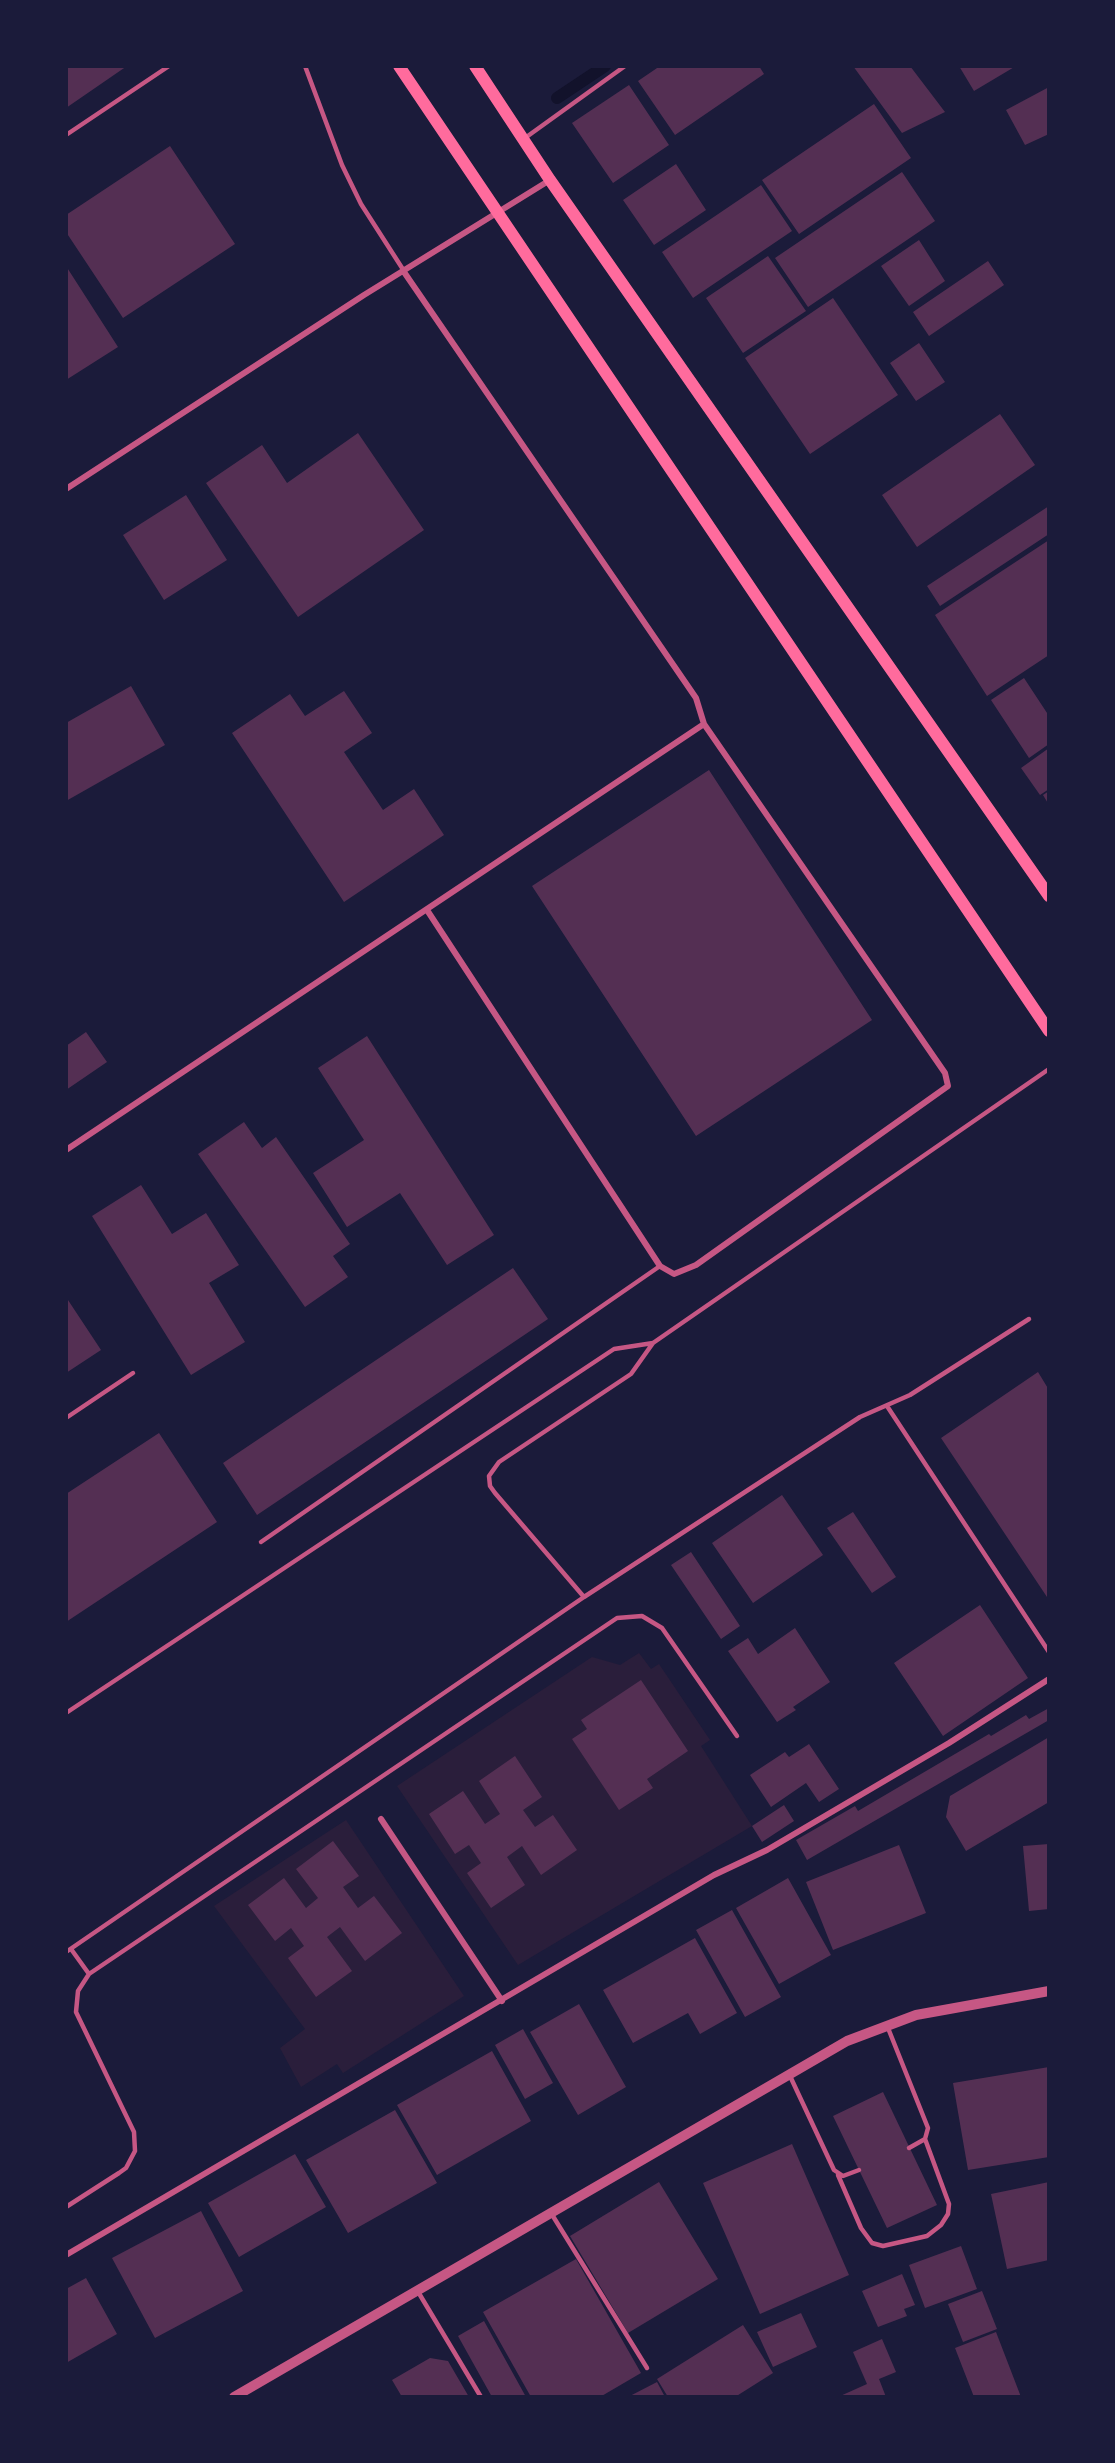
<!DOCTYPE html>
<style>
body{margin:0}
#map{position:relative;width:1115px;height:2463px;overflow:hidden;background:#1b1b3a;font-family:Cabin,sans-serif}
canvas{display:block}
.frame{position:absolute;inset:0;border:68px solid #1b1b3a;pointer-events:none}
</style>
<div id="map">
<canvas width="1115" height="2463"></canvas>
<div class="frame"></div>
</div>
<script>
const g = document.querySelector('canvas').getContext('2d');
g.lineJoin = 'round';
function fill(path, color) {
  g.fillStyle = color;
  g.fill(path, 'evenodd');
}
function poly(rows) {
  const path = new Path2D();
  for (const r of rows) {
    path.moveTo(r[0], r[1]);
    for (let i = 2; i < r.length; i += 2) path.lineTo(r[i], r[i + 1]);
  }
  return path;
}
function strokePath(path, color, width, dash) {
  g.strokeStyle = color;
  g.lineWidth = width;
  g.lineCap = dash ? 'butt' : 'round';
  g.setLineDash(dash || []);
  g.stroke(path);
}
fill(poly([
 [639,1653,651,1669,659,1664,710,1740,701,1746,752,1826,518,1965,397,1786,592,1657,620,1665],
 [346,1820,464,1996,343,2073,337,2064,301,2087,280,2048,305,2029,214,1906]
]), '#2a1e3b');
strokePath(poly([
 [557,98,605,66]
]), '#12122b', 12);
fill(poly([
 [66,66,127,66,66,108],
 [660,66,759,66,764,74,675,135,638,81],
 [853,66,910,66,945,112,902,133],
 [959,66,1016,66,974,91],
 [629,85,669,145,613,183,572,123],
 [1049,87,1049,134,1025,145,1006,110],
 [874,104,911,158,799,234,762,180],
 [170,146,235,244,123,318,66,232,66,215],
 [676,164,706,210,654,245,623,200],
 [902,172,935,221,808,307,775,258],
 [761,185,792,231,693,298,662,252],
 [919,240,945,281,909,306,881,266],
 [768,256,806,311,743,353,706,298],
 [988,261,1004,285,929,336,913,312],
 [66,266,118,347,66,380],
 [833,298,898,395,810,454,745,358],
 [919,343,945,382,916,401,890,363],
 [1000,414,1035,465,917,547,882,495],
 [358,433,424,530,298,617,206,483,262,445,287,483],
 [186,495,227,560,164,600,123,535],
 [1049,506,1049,534,940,606,927,586],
 [1049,540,1049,655,987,696,935,615],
 [1024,678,1049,716,1049,744,1029,758,991,700],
 [131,686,165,745,66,801,66,723],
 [344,691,372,733,344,752,383,810,414,789,444,835,344,902,232,733,290,694,305,716],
 [1049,748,1049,789,1040,795,1021,768],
 [709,770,872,1020,696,1136,532,886],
 [1049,791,1049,805,1043,795],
 [86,1032,107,1062,66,1090,66,1046],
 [367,1036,494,1235,447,1265,400,1193,347,1227,313,1173,364,1140,318,1068],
 [244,1122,262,1148,276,1137,350,1244,333,1256,348,1277,305,1307,198,1154],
 [141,1185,172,1234,206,1213,239,1265,209,1283,245,1342,191,1375,92,1216],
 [513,1268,548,1319,257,1515,223,1463],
 [66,1297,101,1350,66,1373],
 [1038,1372,1049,1390,1049,1600,941,1438],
 [159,1433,217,1522,66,1622,66,1494],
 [782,1495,823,1555,753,1603,712,1543],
 [853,1512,896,1577,872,1593,827,1528],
 [691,1552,740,1626,721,1639,671,1565],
 [980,1605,1028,1678,943,1736,894,1663],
 [795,1628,830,1682,793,1707,796,1710,777,1722,728,1651,748,1638,758,1654],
 [641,1680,688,1751,647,1779,653,1788,619,1810,572,1739,587,1729,581,1720],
 [1049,1708,1049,1720,807,1860,796,1840,855,1806,858,1811,989,1734,991,1736,1026,1715,1029,1719],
 [1049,1737,1049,1802,966,1851,946,1817,950,1796],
 [809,1744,839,1789,819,1802,806,1783,771,1807,750,1775,785,1752,789,1757],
 [515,1756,542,1797,523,1810,535,1827,553,1815,577,1850,541,1875,522,1846,507,1857,525,1885,491,1908,467,1873,481,1863,469,1845,455,1854,429,1814,463,1791,485,1824,500,1814,479,1781],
 [784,1805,794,1821,762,1842,752,1826],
 [333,1841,359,1876,343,1887,358,1908,374,1896,402,1933,365,1961,340,1927,327,1937,352,1971,316,1997,288,1958,304,1946,291,1928,275,1941,248,1905,284,1878,306,1908,318,1898,296,1869],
 [1049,1844,1049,1909,1029,1911,1023,1846],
 [899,1845,926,1913,833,1950,806,1882],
 [788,1878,831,1955,779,1984,736,1908],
 [732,1910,781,1997,745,2017,696,1930],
 [695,1938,737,2013,700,2034,688,2013,633,2043,603,1990],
 [579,2004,626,2087,578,2115,530,2032],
 [523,2029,553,2083,525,2099,495,2045],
 [492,2051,531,2121,437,2175,397,2105],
 [1049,2067,1049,2157,968,2170,953,2083],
 [883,2092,937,2205,887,2228,833,2116],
 [395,2110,437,2183,348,2233,306,2160],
 [792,2144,849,2275,760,2314,703,2183],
 [295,2154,326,2207,239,2257,208,2203],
 [659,2182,718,2279,628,2333,570,2236],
 [1049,2182,1049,2260,1007,2269,991,2194],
 [201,2211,243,2291,155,2338,112,2258],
 [961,2246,977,2289,925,2308,909,2265],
 [576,2259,641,2373,600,2397,531,2397,483,2312],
 [902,2274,915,2305,904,2309,907,2316,878,2327,862,2291],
 [86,2278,117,2334,66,2363,66,2289],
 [982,2291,997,2329,963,2342,948,2304],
 [801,2313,817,2347,773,2367,757,2332],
 [484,2321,526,2397,492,2397,458,2336],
 [743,2325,773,2373,735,2397,668,2397,657,2379],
 [996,2332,1021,2397,974,2397,955,2348],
 [882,2339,896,2372,879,2379,886,2397,838,2397,867,2384,853,2352],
 [430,2358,448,2361,469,2397,402,2397,392,2380],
 [657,2382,665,2397,628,2397]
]), '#542f53');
strokePath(poly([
 [305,66,342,165,361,204,404,271],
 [66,135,169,66],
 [525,138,625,66],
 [887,1406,1049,1652],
 [66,1418,133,1373],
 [261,1542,660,1266],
 [584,1597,495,1493,490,1486,489,1476,499,1462,631,1374,653,1343],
 [66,1713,614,1349,653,1343,1049,1069],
 [71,1949,89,1974],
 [66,1952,584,1597,860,1417,910,1395,1029,1319],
 [888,2028,928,2128,925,2139,909,2148],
 [790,2076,834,2170,843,2176,859,2170],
 [838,2175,861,2228,872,2243,883,2246,927,2236,941,2225,948,2214,949,2204,925,2139],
 [66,2207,119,2173,126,2168,135,2151,134,2132,76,2012,78,1991,89,1974,617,1618,642,1616,662,1628,737,1736],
 [551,2213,647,2368],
 [417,2290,481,2397]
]), '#c65784', 4.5);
strokePath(poly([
 [404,272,696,698,704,724,945,1073,948,1086,696,1265,674,1274,660,1266,427,910],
 [66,489,364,295,550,180],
 [66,1150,704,724],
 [381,1819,502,2001],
 [66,2255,714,1875,767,1850,949,1743,1049,1679]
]), '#c65784', 6);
strokePath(poly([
 [234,2397,847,2041,916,2015,1049,1991]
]), '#c65784', 10);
strokePath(poly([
 [399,66,1049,1031],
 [475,66,550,180,1049,896]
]), '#ff6b9d', 12);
</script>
